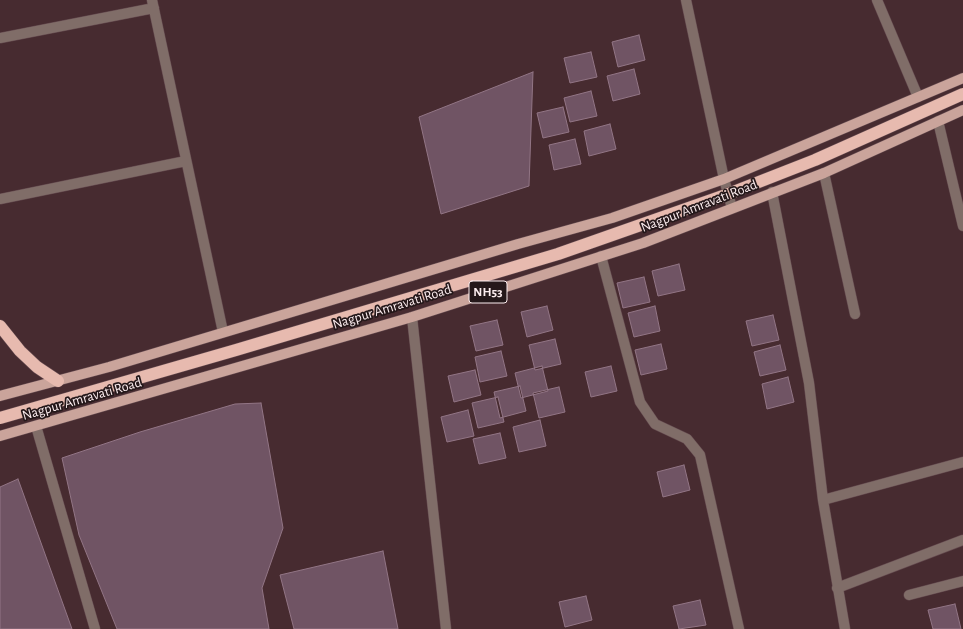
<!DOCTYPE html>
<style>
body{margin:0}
canvas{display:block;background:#472b30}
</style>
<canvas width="963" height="629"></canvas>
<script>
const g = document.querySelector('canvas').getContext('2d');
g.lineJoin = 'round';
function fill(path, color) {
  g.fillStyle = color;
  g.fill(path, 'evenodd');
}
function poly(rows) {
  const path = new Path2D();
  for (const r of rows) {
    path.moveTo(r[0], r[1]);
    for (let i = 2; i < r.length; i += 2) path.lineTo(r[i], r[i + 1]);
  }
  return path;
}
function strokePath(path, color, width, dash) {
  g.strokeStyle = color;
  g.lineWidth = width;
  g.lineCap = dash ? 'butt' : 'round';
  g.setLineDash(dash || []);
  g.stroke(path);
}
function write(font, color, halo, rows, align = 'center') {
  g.font = font + ' "Alegreya Sans",sans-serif';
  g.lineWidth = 3.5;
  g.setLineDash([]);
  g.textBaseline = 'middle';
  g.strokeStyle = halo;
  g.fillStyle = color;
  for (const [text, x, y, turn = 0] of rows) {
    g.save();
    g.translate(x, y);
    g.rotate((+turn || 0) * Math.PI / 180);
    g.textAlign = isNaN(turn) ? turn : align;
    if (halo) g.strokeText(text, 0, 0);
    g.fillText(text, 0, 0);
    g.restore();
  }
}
const building = poly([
 [639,35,645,60,618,67,612,42,639,35],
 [591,52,597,77,570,83,564,58,591,52],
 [634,69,640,94,613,101,607,76,634,69],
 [533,72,529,186,441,214,419,117,533,72],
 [591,91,597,116,570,122,564,98,591,91],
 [563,107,569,132,543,138,537,113,563,107],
 [610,124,616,149,589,156,584,131,610,124],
 [575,139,581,164,554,170,549,145,575,139],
 [679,264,685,290,658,296,652,271,679,264],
 [644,277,650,302,623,308,617,283,644,277],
 [547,306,553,330,527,337,521,312,547,306],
 [655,306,660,331,634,337,628,313,655,306],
 [773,315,779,340,752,346,746,321,773,315],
 [497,320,503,345,476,351,470,326,497,320],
 [555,339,561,364,535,370,529,345,555,339],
 [661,344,667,369,641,375,635,350,661,344],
 [780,345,786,370,760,376,754,352,780,345],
 [501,351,507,376,480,382,475,357,501,351],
 [542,366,548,391,521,398,515,373,542,366],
 [611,366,617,391,591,397,585,372,611,366],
 [475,370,481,395,454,402,448,376,475,370],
 [788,377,794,402,767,409,762,384,788,377],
 [520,386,526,411,500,418,494,392,520,386],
 [559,387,565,412,539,418,533,393,559,387],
 [498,397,504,422,478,428,472,403,498,397],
 [261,403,283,528,262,588,269,629,117,629,79,535,62,458,140,432,235,404,261,403],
 [468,410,474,436,447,442,441,417,468,410],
 [540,420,546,446,519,452,513,427,540,420],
 [500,433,506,458,479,464,473,439,500,433],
 [684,465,690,490,663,497,657,472,684,465],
 [18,479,72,629,0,629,0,487,18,479],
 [383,551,398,629,294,629,280,575,383,551],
 [586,596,592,620,565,627,559,602,586,596],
 [700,600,706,625,679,629,673,606,700,600],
 [955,604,961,629,933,629,928,610,955,604]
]);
fill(building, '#705464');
strokePath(building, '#927585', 1);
const minor = poly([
 [152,0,223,332],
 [686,0,724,179,732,208],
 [877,0,918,97],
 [0,38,154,8],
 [938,121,963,226],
 [824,173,855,314],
 [772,192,809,383,823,500,845,629],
 [0,199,186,161],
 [601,256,640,402,655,424,687,439,700,455,739,629],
 [412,317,446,629],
 [36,426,95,629],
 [823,500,963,462],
 [837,588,963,540],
 [909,595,963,581]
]);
const major = poly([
 [0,396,109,367,518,244,612,218,724,179,963,78],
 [0,436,412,317,643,243,824,173,963,110]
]);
const highway = poly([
 [0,326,20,351,37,367,58,381]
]);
strokePath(minor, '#644a4f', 11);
strokePath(major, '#644a4f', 11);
strokePath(highway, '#644a4f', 13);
strokePath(minor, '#806d68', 10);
strokePath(major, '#caa49b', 10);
strokePath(highway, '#e7baaf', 12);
const highwayBridge = poly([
 [0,418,236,350,558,254,723,196,815,160,963,94]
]);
strokePath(highwayBridge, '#644a4f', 13, []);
strokePath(highwayBridge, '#e7baaf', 12);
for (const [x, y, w] of [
 [488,292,38]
]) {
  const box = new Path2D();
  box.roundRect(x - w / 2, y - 11, w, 22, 3);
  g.fillStyle = '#25181a';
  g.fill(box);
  strokePath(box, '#fcedef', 1);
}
write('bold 13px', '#fcedef', null, [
 ["NH53",488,292]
]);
write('14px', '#fcedef', '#25181a', [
 ["Nagpur Amravati Road",699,206,-21],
 ["Nagpur Amravati Road",392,307,-17],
 ["Nagpur Amravati Road",82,399,-16]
]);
</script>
